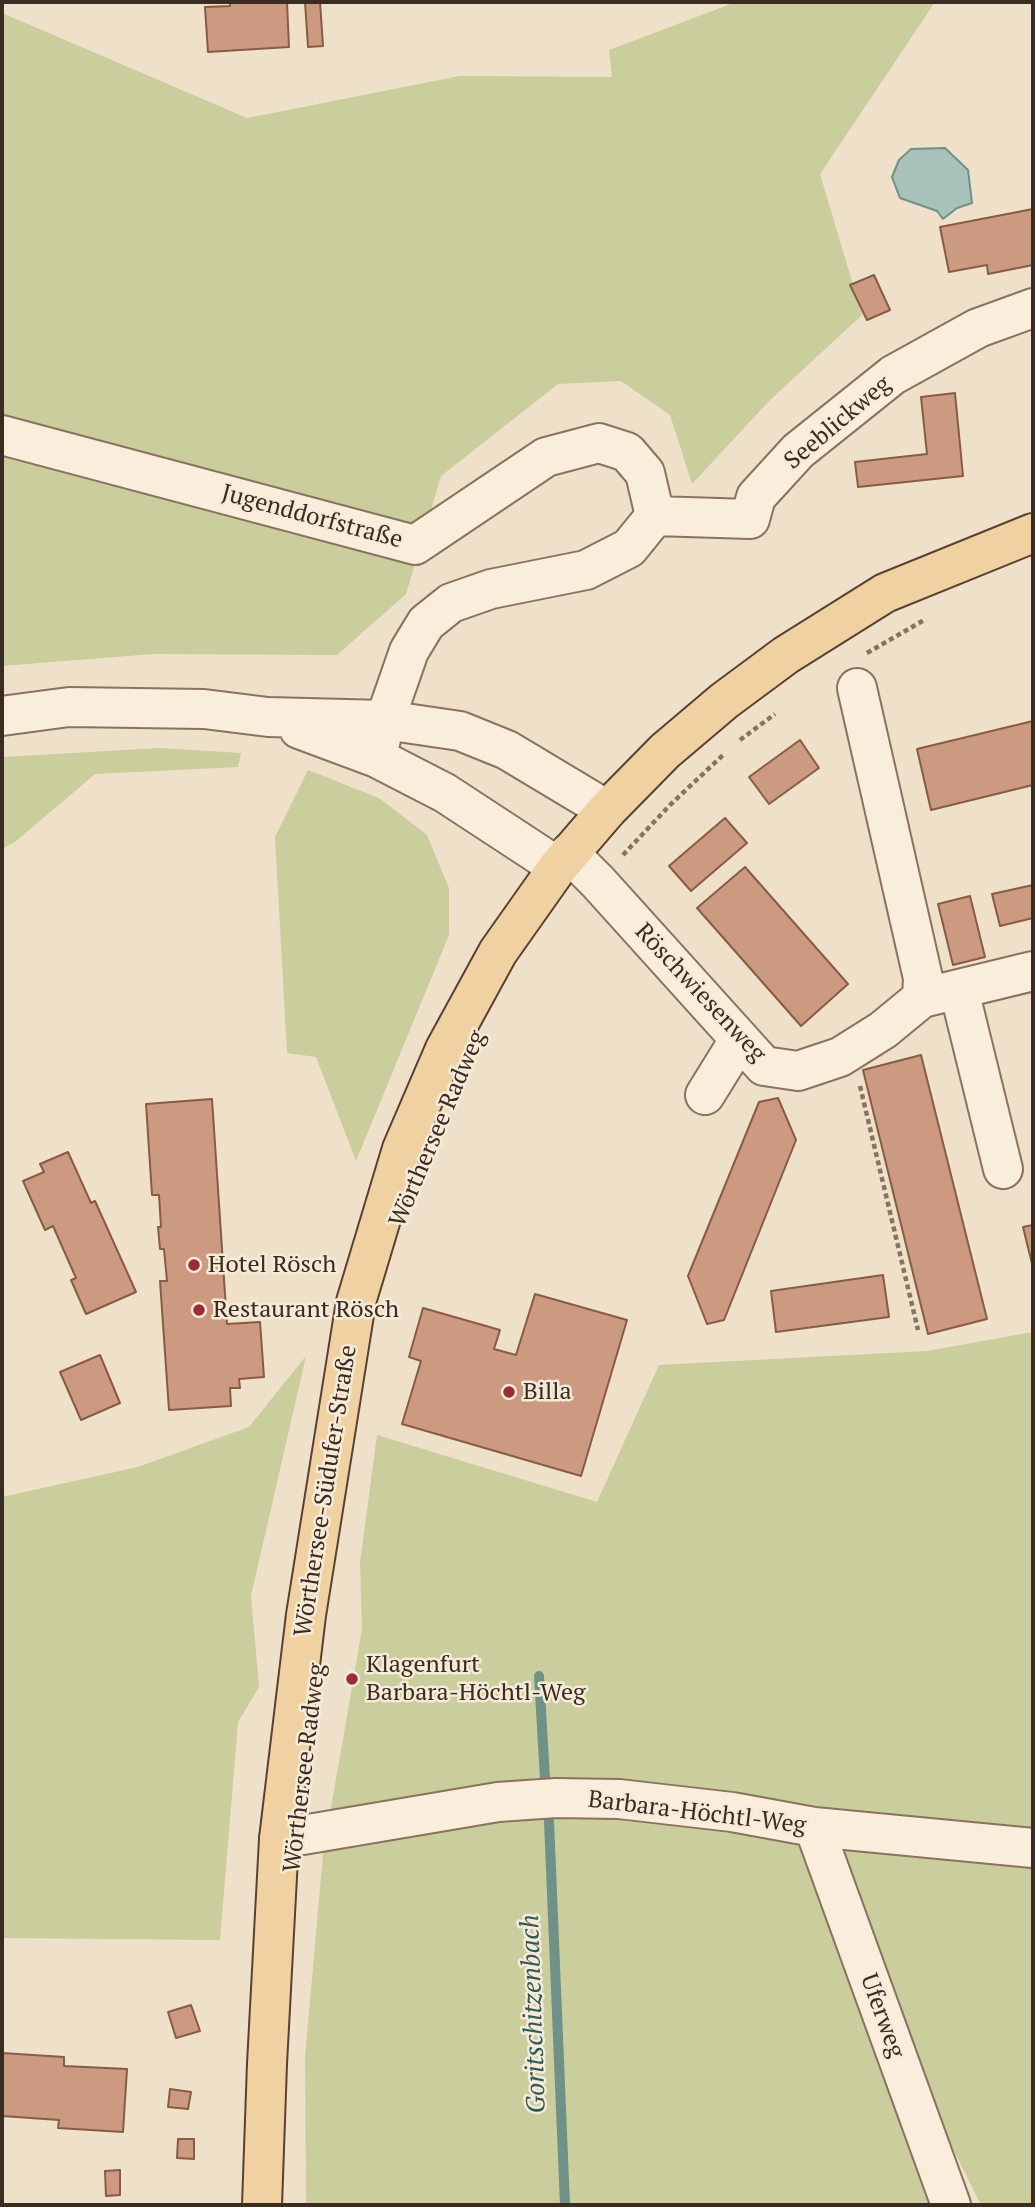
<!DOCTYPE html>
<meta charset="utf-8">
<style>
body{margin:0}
#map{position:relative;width:1035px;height:2207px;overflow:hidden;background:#eee0c9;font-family:"PT Serif",serif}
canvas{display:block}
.frame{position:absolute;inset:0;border:4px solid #3b2c21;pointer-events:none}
</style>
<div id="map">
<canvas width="1035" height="2207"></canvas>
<div class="frame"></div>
</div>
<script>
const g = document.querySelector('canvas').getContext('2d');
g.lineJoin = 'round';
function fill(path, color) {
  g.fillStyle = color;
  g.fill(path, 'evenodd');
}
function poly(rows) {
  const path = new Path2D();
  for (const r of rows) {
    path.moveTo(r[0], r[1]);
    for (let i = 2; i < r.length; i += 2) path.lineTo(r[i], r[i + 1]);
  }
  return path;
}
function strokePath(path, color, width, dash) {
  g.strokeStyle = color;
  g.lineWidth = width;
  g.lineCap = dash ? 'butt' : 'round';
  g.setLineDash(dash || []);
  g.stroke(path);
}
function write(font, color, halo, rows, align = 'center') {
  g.font = font + ' "PT Serif",serif';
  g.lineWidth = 5;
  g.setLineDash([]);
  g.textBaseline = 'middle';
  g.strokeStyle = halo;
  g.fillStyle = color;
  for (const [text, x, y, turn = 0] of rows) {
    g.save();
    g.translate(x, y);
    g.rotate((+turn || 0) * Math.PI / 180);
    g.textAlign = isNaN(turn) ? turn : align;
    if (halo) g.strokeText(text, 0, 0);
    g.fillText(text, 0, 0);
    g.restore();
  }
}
fill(poly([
 [736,2,935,2,820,174,862,315,769,401,692,484,670,415,621,381,558,384,441,476,406,594,337,655,153,654,2,666,2,13,247,118,460,76,612,77,609,50],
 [160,748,241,753,238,767,95,774,15,842,2,849,2,757],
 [308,770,379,798,427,835,449,888,449,935,356,1161,316,1057,287,1053,275,837],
 [1033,1332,1033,2205,981,2205,920,2083,821,1814,330,1814,362,1629,360,1563,377,1435,597,1502,659,1365,927,1351],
 [306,1356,251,1596,259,1687,238,1722,220,1940,2,1938,2,1497,138,1467,249,1427],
 [554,1809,785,1834,811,1856,939,2205,306,2205,305,2057,324,1843]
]), '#cacd9c');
const water = poly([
 [945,148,968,170,972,203,957,208,943,219,937,211,900,198,892,177,899,160,911,149,945,148]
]);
fill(water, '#a9c2b9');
strokePath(water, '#709187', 2);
strokePath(poly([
 [539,1676,545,1779],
 [549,1821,565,2205]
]), '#709187', 10);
const building = poly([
 [230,2,287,2,289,47,208,52,205,7,230,6,230,2],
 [305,2,320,2,323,46,308,47,305,2],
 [1033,209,1033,265,988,274,987,265,949,272,940,227,1033,209],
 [874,275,890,310,867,320,850,285,874,275],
 [955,393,963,476,858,487,855,462,927,454,921,397,955,393],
 [1033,721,1033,785,931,810,917,749,1033,721],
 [800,740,819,768,769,804,749,777,800,740],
 [725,818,747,843,691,891,669,866,725,818],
 [745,867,848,984,801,1026,697,908,745,867],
 [1033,885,1033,918,1000,926,992,894,1033,885],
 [970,896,985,957,953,965,938,904,970,896],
 [921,1055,987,1319,928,1334,863,1070,921,1055],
 [778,1098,796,1140,724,1320,707,1324,688,1276,759,1102,778,1098],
 [212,1099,227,1324,260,1322,264,1377,239,1379,240,1388,230,1388,231,1406,169,1410,160,1281,167,1281,164,1249,160,1249,158,1227,161,1227,159,1195,152,1195,146,1104,212,1099],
 [68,1152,91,1203,95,1201,136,1292,86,1314,71,1280,76,1278,53,1226,45,1230,23,1181,44,1172,40,1164,68,1152],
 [1033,1225,1033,1268,1023,1227,1033,1225],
 [883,1275,889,1317,776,1332,771,1291,883,1275],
 [535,1294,627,1320,581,1476,402,1424,421,1361,409,1357,423,1308,500,1330,494,1349,516,1355,535,1294],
 [100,1355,120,1403,81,1420,60,1372,100,1355],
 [191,2005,200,2031,176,2038,168,2012,191,2005],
 [2,2053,64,2057,64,2066,127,2069,123,2132,58,2128,59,2120,2,2116,2,2053],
 [170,2089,191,2092,188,2109,168,2107,170,2089],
 [178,2139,194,2139,194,2159,177,2158,178,2139],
 [120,2170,120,2195,106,2196,105,2171,120,2170]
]);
fill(building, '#cb9a80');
strokePath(building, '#895b44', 2);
const minor = poly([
 [2,435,415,545,546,457,599,443,627,452,645,473,655,516],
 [655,516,750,519,756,497,798,451,893,375,978,328,1033,308],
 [857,688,923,978,922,998],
 [2,716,69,707,204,709,268,717,385,720,460,731,507,750,607,810],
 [299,729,377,758,445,793,558,867],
 [377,758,385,720,409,651,426,623,451,603,491,589,586,570,629,548,655,516],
 [569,853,598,882,764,1066,798,1071,840,1057,883,1030,922,998,1033,971],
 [959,990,1003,1169],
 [705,1095,739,1040],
 [814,1827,951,2205],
 [279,1839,498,1802,556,1798,619,1799,732,1812,814,1827,1033,1848]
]);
const major = poly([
 [262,2205,267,2064,279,1839,306,1615,356,1302,402,1149,445,1049,498,952,558,867,607,810,665,751,724,701,786,655,885,593,1033,533]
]);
strokePath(minor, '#8a725e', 42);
strokePath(major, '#594131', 42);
strokePath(poly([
 [867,653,926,619],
 [740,740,775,714],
 [623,855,670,805,723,755],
 [860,1086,918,1330]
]), '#8a725e', 4.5, [5, 3.5]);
strokePath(minor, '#f9eedc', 38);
strokePath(major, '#f0d2a2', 38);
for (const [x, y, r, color] of [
 [194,1265,7,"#992e36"],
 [199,1310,7,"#992e36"],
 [509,1392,7,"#992e36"],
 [352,1679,7,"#992e36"]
]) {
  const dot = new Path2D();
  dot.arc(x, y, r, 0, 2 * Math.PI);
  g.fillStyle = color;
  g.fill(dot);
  strokePath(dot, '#f6ebd8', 2.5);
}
write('24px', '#3b2c21', '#f6ebd8', [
 ["Seeblickweg",838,423,-40],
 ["Jugenddorfstraße",312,517,15],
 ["Röschwiesenweg",700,993,47],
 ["Wörthersee Radweg",438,1129,-67],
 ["Wörthersee-Südufer-Straße",326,1491,-81],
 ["Wörthersee Radweg",305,1768,-83],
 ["Barbara-Höchtl-Weg",697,1813,7],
 ["Uferweg",882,2016,70]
]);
write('24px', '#3b2c21', '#f6ebd8', [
 ["Hotel Rösch",208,1265],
 ["Restaurant Rösch",213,1310],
 ["Billa",523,1392],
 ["Klagenfurt",366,1665],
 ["Barbara-Höchtl-Weg",366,1693]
], 'left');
write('italic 26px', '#315a55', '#f6ebd8', [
 ["Goritschitzenbach",534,2014,-92]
]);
</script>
